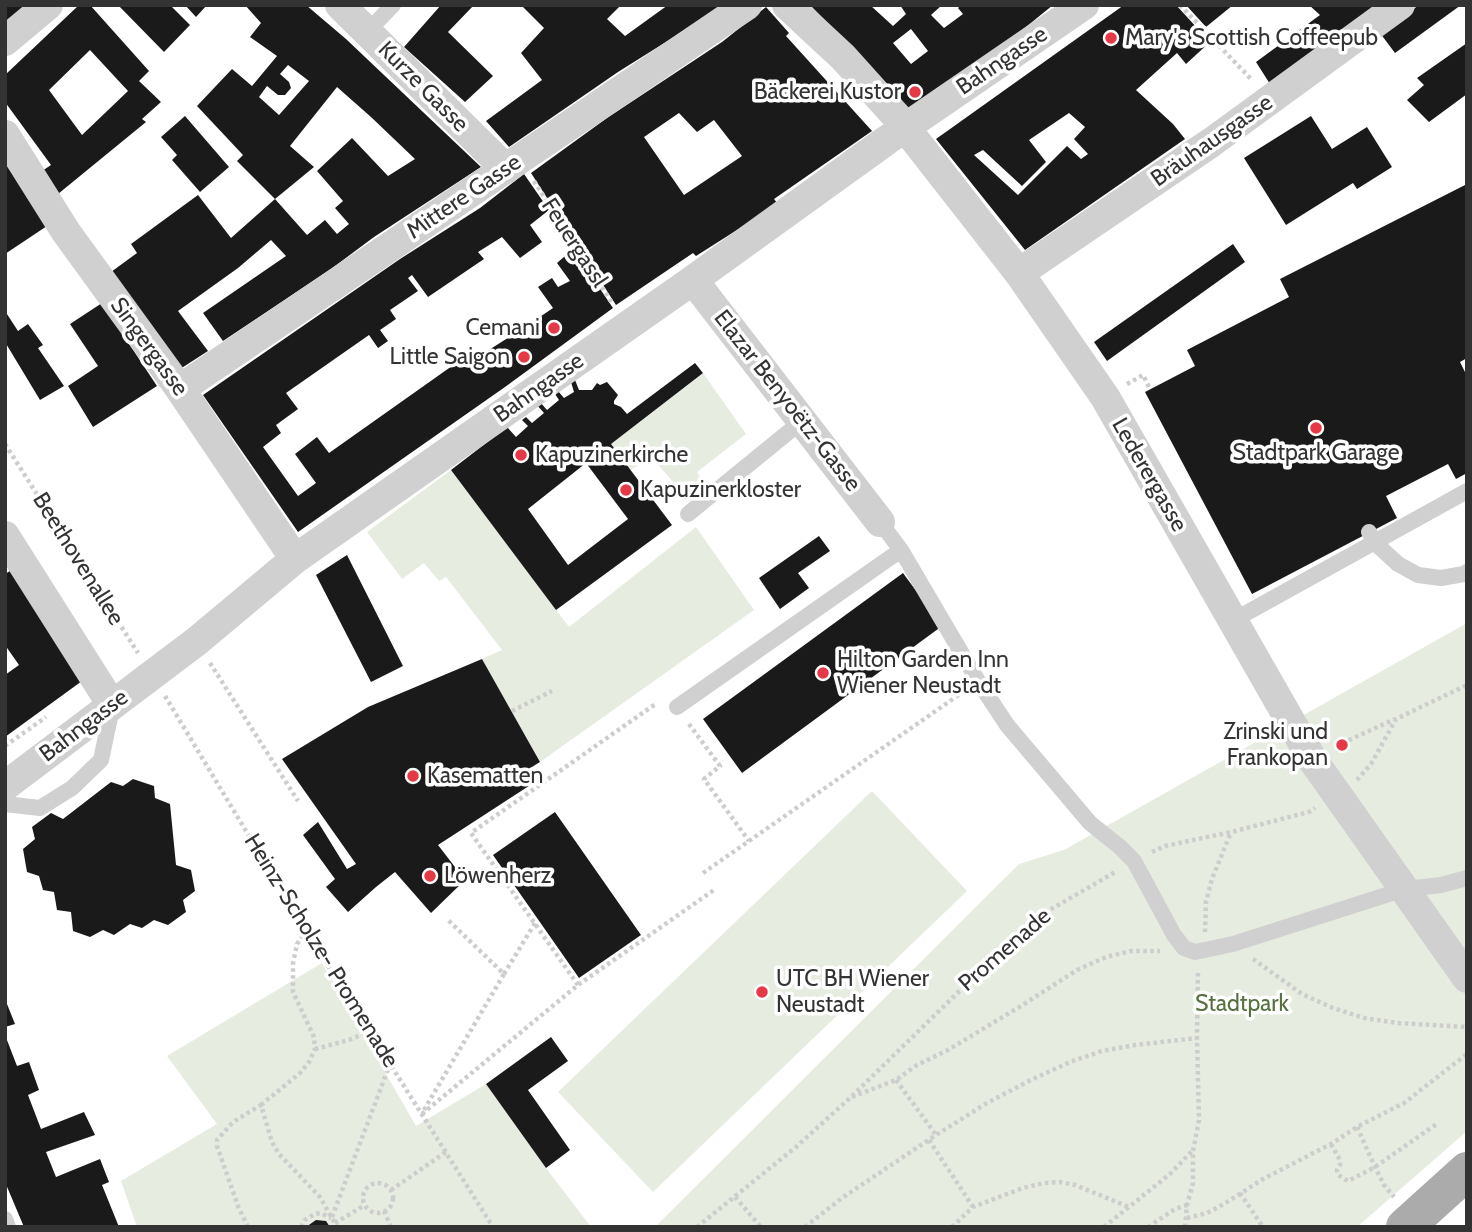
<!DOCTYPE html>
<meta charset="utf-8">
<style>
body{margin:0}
#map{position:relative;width:1472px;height:1232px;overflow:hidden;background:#fff;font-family:Cabin,sans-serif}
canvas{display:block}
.frame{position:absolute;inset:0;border:7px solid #333;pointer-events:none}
</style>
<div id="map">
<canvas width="1472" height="1232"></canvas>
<div class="frame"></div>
</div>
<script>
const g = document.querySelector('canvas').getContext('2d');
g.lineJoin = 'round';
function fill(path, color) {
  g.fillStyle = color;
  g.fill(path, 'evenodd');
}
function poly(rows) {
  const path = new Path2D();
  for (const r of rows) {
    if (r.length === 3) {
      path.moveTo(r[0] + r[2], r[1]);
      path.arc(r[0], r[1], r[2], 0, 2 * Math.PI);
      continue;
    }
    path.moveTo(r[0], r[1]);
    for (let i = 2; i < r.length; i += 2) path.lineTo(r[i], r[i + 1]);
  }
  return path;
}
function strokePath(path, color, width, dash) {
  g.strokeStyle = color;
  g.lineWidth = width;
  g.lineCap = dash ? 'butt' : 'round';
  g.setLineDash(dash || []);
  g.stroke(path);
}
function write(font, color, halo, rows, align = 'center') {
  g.font = font + ' Cabin,sans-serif';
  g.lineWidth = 7;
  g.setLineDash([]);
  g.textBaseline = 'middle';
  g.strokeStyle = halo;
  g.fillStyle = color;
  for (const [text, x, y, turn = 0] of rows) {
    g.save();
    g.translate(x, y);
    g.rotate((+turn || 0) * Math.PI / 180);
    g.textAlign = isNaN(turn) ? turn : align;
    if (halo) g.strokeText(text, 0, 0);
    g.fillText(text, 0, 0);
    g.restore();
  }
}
fill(poly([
 [703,373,746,434,697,472,709,490,691,502,652,458,630,470,611,444],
 [451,470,569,627,696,527,754,610,540,762,482,659,502,650,446,577,439,581,424,563,402,579,367,532],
 [1467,623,1467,1131,1357,1227,655,1227,1019,864,1064,850],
 [872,791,967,891,653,1192,558,1092],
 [322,963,416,1126,486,1084,546,1168,591,1227,137,1227,121,1181,217,1124,167,1056]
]), '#e6ecdf');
fill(poly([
 [5,5,34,5,5,24],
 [79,5,90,5,149,71,139,81,161,102,142,119,146,122,58,194,42,171,51,165,5,102,5,75],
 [90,50,128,91,82,135,49,90],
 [118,5,170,5,190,25,164,52],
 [185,5,207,5,196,17],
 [245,5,306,5,346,39,481,167,374,237,331,269,223,341,203,313,286,256,271,240,238,268,178,311,208,351,177,371,111,272,137,253,131,244,198,195,231,238,275,199,307,235,325,220,337,234,349,224,335,208,343,201,317,171,352,138,388,176,415,159,371,117,337,87,290,146,314,167,275,199,237,161,243,155,197,106,232,69,252,86,277,56,250,37,261,23],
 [288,65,309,81,279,115,259,97,267,86,278,95,285,95,291,88,289,82,280,74],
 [441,5,474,5,448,32,493,76,465,102,404,47],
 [521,5,621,5,607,19,625,36,668,5,725,5,618,72,509,147,486,121,542,80,521,53,544,28],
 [810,5,870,5,893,26,906,14,900,5,942,5,931,15,944,28,963,14,958,8,961,5,1053,5,994,53,911,113,860,56],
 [911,29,928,51,911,64,893,43],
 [1124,5,1176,5,1210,42,1186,64,1177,53,1136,90,1173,124,1185,139,1025,250,936,139],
 [1069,113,1085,127,1074,139,1088,154,1081,159,1067,146,1018,195,974,155,983,150,1022,186,1046,162,1029,140],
 [1186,5,1233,5,1206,27],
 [1309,5,1382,5,1270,84,1256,62,1320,15],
 [1419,5,1461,5,1395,53,1380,33],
 [766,7,789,33,786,36,872,131,774,199,778,204,696,256,693,253,616,305,531,173,607,118,722,42],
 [679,113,697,132,714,120,742,156,684,195,644,137],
 [1467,43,1467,94,1429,122,1407,100,1424,85,1417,78],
 [185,116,229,167,200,192,172,160,177,155,161,137],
 [1311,116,1332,149,1367,127,1392,167,1357,189,1353,183,1286,225,1244,158],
 [5,161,47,226,5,254],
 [524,174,549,210,530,225,542,242,520,258,502,237,478,252,484,259,428,297,412,275,408,278,418,291,390,310,396,319,380,330,388,341,378,348,369,335,286,393,298,409,276,425,281,433,263,447,298,496,316,483,295,454,317,437,329,453,476,349,481,355,525,327,553,308,538,287,552,278,558,287,570,281,557,263,573,249,613,308,505,387,298,532,203,395,400,259,480,208],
 [1467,184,1467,358,1460,362,1467,376,1467,473,1456,479,1448,464,1386,496,1397,518,1252,594,1145,392,1195,366,1187,350,1289,297,1280,279],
 [1233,244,1245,262,1107,361,1094,342],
 [102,303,157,386,93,427,68,386,98,366,70,324],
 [5,311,18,331,28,324,43,345,38,348,64,386,40,400,5,342],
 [695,363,703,373,611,444,672,525,556,610,451,470,507,427,516,437,528,426,522,420,526,417,532,423,544,413,536,404,540,402,547,410,559,400,555,394,558,391,564,398,574,392,571,382,575,380,579,390,592,390,597,383,600,385,607,382,618,395,614,401,614,404,621,407,627,414],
 [586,463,628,519,568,565,528,509],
 [819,536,830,551,798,573,809,588,780,609,759,578],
 [347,555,403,666,371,682,316,575],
 [10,571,82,681,5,737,5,675,19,665,5,645,5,574],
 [903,573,942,626,742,773,703,719],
 [482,659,540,762,527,770,535,782,438,845,465,880,431,913,395,872,376,887,348,912,326,887,335,879,303,835,318,822,347,869,356,864,282,759,368,707],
 [133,779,154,786,155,798,170,804,176,865,191,870,195,891,183,900,186,912,168,925,154,920,142,928,130,924,114,935,103,930,90,937,73,931,71,912,57,910,54,892,43,890,39,876,27,872,23,849,35,839,32,827,51,813,63,819,111,782,123,786],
 [555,812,641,935,579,978,493,855],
 [5,999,15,1024,5,1027],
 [5,1035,17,1066,29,1062,39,1090,28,1095,41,1129,84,1112,95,1135,46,1152,56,1177,100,1159,109,1182,102,1185,119,1227,24,1227,5,1182],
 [551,1037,568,1061,528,1090,570,1150,546,1168,486,1084],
 [316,1220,326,1221,330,1227,306,1227]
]), '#1a1a1a');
strokePath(poly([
 [1180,5,1252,80],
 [534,181,612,303],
 [1127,384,1143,375,1150,389],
 [5,444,138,653],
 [210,663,298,801],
 [165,696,306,931,493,1227],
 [512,711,552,691],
 [689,724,720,766,704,779,749,841],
 [5,746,46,717],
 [1336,746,1395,719],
 [1357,780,1371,764,1396,719,1467,685],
 [1152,852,1165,846,1231,832,1309,812,1315,808],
 [703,873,963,692],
 [1205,932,1206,901,1212,879,1231,832],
 [1253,959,1302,994,1333,1008,1364,1018,1398,1023,1467,1027],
 [504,974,535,923],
 [578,985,471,833,657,703],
 [315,1049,349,1040,370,1031],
 [896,1080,936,1135],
 [852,1097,896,1080,917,1065,948,1050,1021,1006,1077,970,1106,957,1131,951,1160,951],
 [261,1105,300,1073,309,1062,315,1049,314,1037,293,992,293,963,297,944,306,931],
 [424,1110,504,974,447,919],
 [422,1114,578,985,714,890],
 [1357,1127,1375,1167,1384,1185,1394,1197],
 [929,1140,973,1207],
 [1331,1144,1340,1160,1340,1165,1337,1170,1338,1175,1348,1181,1375,1167,1438,1123],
 [378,1198,15],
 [391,1190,446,1152],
 [1240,1193,1263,1227],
 [735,1197,761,1227],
 [384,1211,391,1227],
 [332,1217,390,1064],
 [1187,1218,1207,1213,1224,1204,1263,1179,1331,1144,1357,1127,1404,1103,1467,1054],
 [335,1223,365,1205],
 [248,1227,238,1206,217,1146,217,1140,233,1122,261,1105,272,1142,279,1154,320,1197,337,1227],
 [301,1227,305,1220,315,1214,320,1213,331,1218],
 [697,1227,796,1147,851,1097,1022,930,1048,911,1117,871],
 [805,1227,842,1198,936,1135,987,1103,1031,1080,1070,1062,1102,1051,1135,1045,1197,1038],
 [952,1227,973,1207,1023,1188,1044,1183,1060,1182,1075,1185,1129,1207],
 [1104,1227,1170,1174,1192,1151],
 [1148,1227,1175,1209,1187,1205],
 [1185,1227,1187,1205,1193,1183,1193,1151,1199,1120,1197,1038,1198,970]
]), '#cdcdcd', 4.5, [3.5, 3.5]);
strokePath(poly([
 [367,32,393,5],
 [688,514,802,421],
 [880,522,901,550,978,681,1007,725,1090,823,1120,847,1134,861,1174,935,1184,948,1195,952,1233,944,1405,889,1441,885,1467,878],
 [1369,532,1375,543,1398,564,1418,575,1441,578,1464,574,1467,572],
 [1232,621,1467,491],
 [677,707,901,550],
 [5,804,40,808,72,788,101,760,112,708],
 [5,1219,8,1227]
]), '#d0d0d0', 16);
strokePath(poly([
 [340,5,506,169],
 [787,5,843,57,897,117,1019,273,1105,397,1312,759,1467,978],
 [5,41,48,5],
 [5,135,66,232,180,389,295,559],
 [1019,273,1212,142,1400,5],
 [693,280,880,522],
 [180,389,747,5],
 [5,536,112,705],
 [5,786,197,641,295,559,693,280,887,140,1084,5]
]), '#d0d0d0', 30);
strokePath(poly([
 [1405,1227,1467,1171]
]), '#ababab', 38);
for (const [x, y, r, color] of [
 [1111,38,7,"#e63946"],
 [915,92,7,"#e63946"],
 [554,328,7,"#e63946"],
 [524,357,7,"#e63946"],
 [1316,428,7,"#e63946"],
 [521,455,7,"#e63946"],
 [626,490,7,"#e63946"],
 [823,673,7,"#e63946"],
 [1342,745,7,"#e63946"],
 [413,776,7,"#e63946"],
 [430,876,7,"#e63946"],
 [762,992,7,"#e63946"]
]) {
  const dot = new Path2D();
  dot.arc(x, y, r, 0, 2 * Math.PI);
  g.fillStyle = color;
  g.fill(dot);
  strokePath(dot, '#fff', 2.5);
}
write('23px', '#333', '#fff', [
 ["Mary's Scottish Coffeepub",1125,38],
 ["Bäckerei Kustor",901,92,"right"],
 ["Cemani",540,328,"right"],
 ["Little Saigon",510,357,"right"],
 ["Stadtpark Garage",1316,453,"center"],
 ["Kapuzinerkirche",535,455],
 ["Kapuzinerkloster",640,490],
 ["Hilton Garden Inn",837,660],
 ["Wiener Neustadt",837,686],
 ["Zrinski und",1328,732,"right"],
 ["Frankopan",1328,758,"right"],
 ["Kasematten",427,776],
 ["Löwenherz",444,876],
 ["UTC BH Wiener",776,979],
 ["Neustadt",776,1005]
], 'left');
write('23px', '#333', '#fff', [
 ["Bahngasse",1002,61,-34],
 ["Kurze Gasse",423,87,45],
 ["Bräuhausgasse",1212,141,-35],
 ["Mittere Gasse",464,197,-34],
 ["Feuergassl",574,243,57],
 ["Singergasse",149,347,54],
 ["Bahngasse",539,388,-35],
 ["Elazar Benyoëtz-Gasse",787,401,52],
 ["Lederergasse",1149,475,60],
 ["Beethovenallee",78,559,58],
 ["Bahngasse",84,726,-37],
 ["Promenade",1005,950,-41],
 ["Heinz-Scholze- Promenade",321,951,58]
]);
write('23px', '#56703f', '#fff', [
 ["Stadtpark",1242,1004]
]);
</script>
